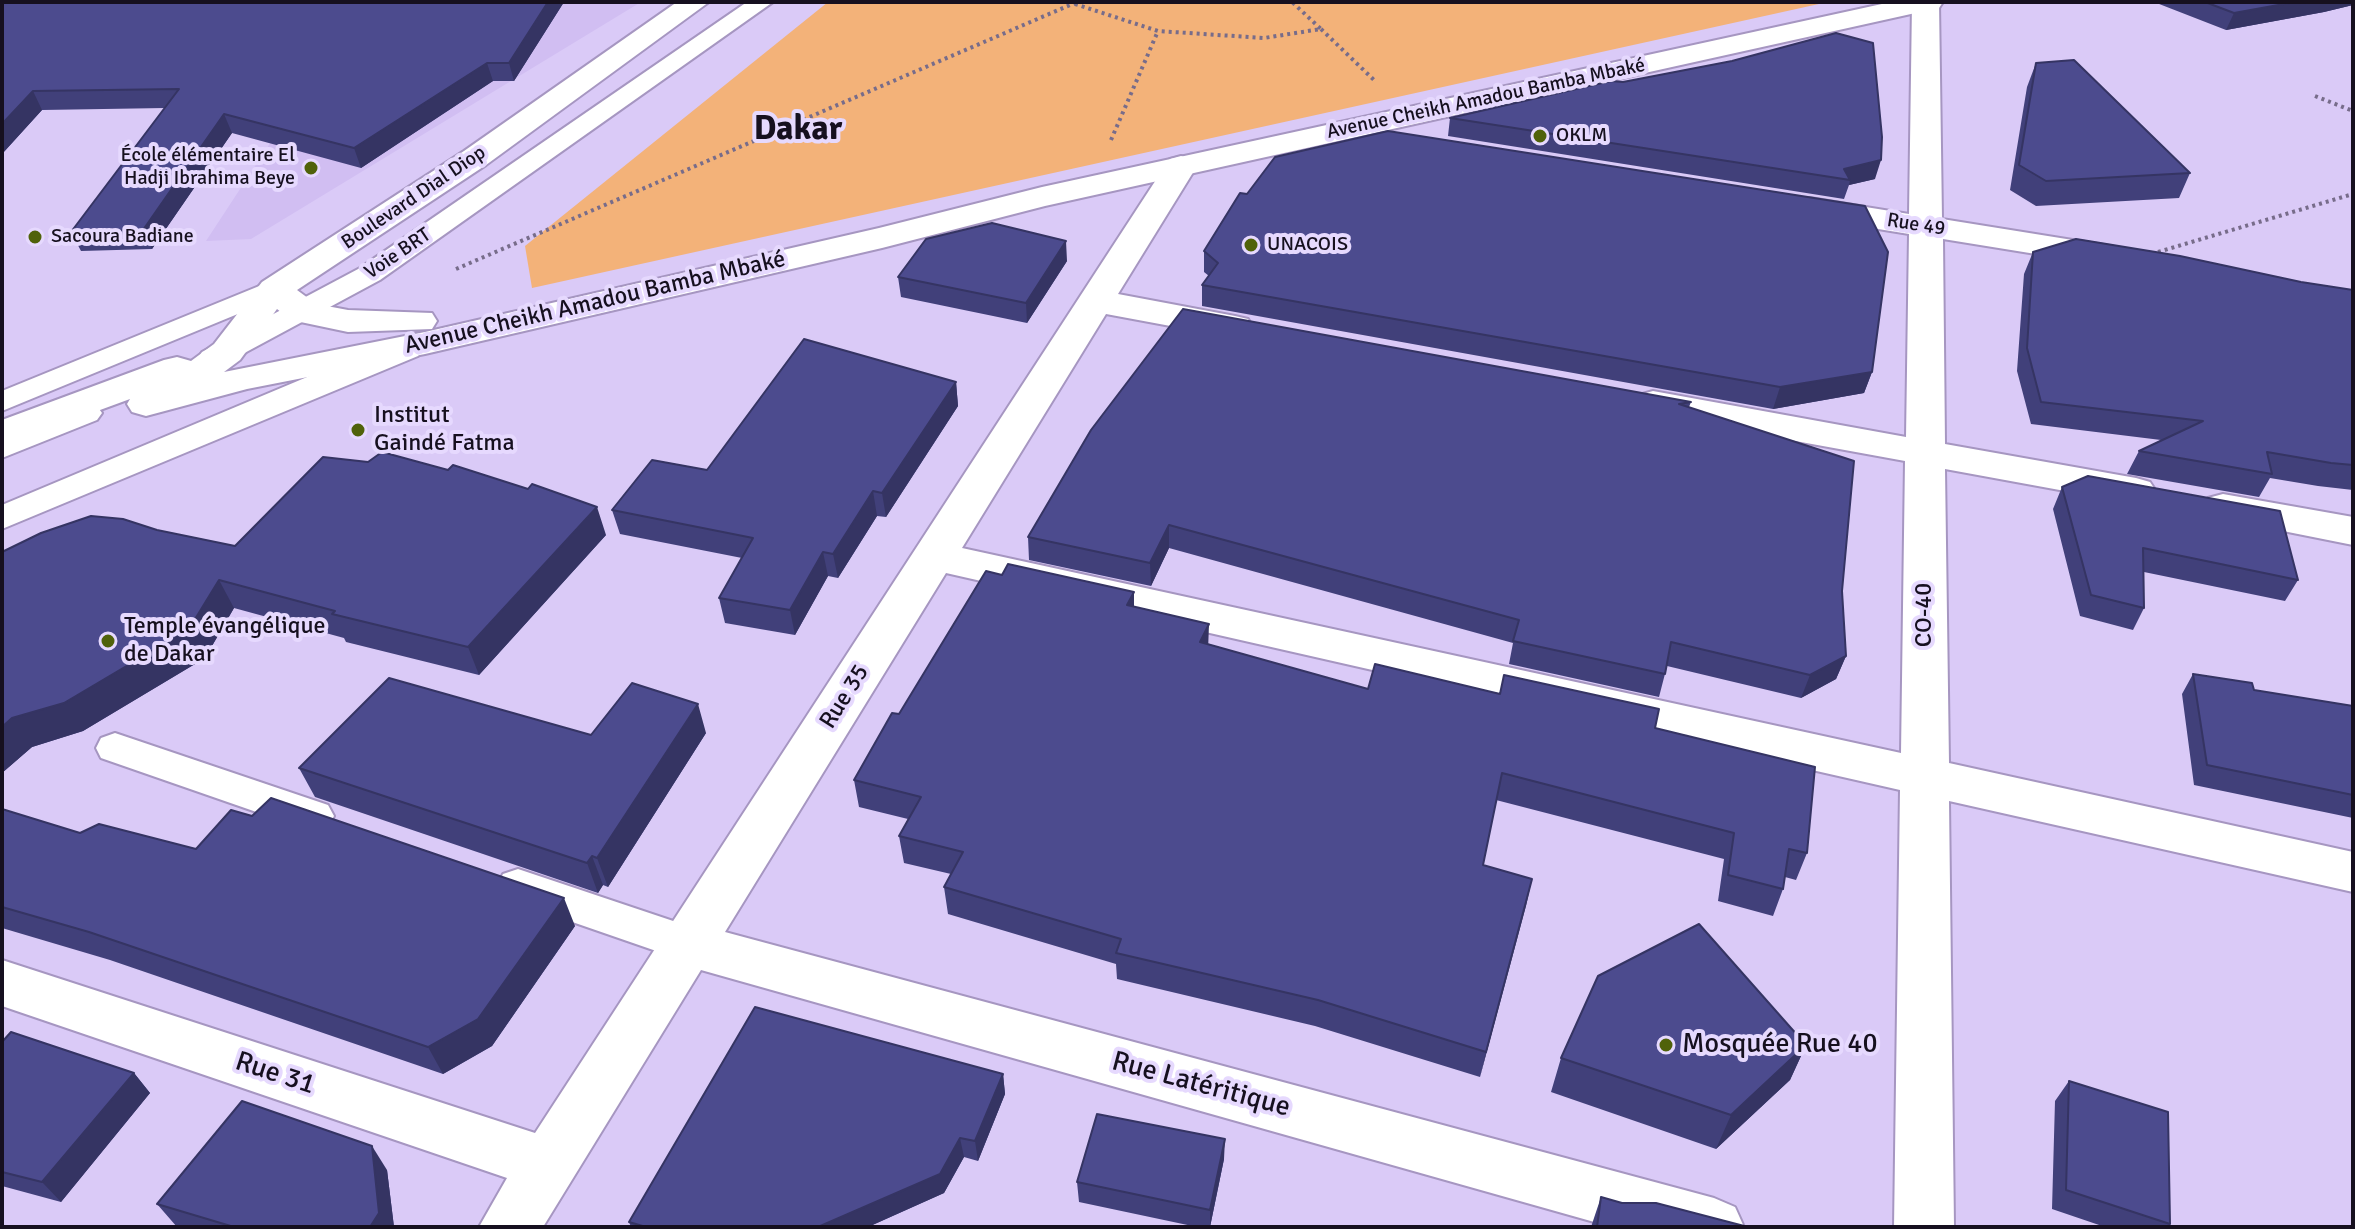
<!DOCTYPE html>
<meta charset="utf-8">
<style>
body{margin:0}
#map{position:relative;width:2355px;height:1229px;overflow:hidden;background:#dacaf7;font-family:Signika,sans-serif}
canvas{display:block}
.frame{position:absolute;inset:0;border:4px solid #16101f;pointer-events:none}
</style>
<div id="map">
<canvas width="2355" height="1229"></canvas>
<div class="frame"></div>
</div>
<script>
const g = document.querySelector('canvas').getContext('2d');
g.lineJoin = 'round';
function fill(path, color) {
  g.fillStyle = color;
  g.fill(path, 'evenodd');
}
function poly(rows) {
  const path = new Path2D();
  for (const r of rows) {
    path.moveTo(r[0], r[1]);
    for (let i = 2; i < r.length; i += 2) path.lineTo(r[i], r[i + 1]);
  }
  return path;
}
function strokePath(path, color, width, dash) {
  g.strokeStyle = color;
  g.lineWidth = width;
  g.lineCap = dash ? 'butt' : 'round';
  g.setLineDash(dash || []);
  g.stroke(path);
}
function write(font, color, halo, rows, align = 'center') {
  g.font = font + ' Signika,sans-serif';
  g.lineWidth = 8;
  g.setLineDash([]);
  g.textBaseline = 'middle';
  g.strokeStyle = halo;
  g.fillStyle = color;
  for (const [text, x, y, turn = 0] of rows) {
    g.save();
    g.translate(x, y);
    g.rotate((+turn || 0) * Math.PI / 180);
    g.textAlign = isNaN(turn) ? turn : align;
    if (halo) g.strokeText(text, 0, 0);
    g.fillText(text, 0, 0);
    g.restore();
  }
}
fill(poly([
 [285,2,641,2,251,239,206,241,301,96]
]), '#d1bef2');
fill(poly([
 [828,2,1828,2,532,288,525,246]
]), '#f3b279');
const lane = poly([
 [747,2,773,2,380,280,224,364,202,364,198,358,202,352,360,268,747,2],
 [274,280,284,283,288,289,284,295,2,411,2,391,274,280],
 [407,341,418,344,422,350,418,356,2,529,2,505,331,367,407,341],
 [86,403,97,406,102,413,97,420,2,458,2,436,86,403],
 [115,733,328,805,334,816,328,827,314,832,101,758,96,748,101,738,115,733],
 [518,869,703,931,710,944,703,957,688,962,503,898,497,886,503,874,518,869]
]);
const street = poly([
 [1939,2,1942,219,2110,246,2122,249,2127,256,2122,263,2110,266,1943,239,1945,444,2136,478,2150,482,2156,491,2150,500,2136,504,1945,469,1949,763,2353,852,2353,892,1949,801,1954,1227,1894,1227,1900,790,946,573,725,932,1714,1198,1735,1207,1744,1227,1612,1227,701,970,543,1227,479,1227,507,1178,2,1006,2,960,535,1133,1165,166,1170,159,1181,156,1192,159,1197,166,1118,294,1235,316,1248,319,1253,327,1248,335,1235,338,1106,314,962,548,1901,753,1905,461,1653,415,1639,411,1634,403,1639,395,1653,391,1906,437,1909,234,1810,218,1798,215,1793,208,1798,201,1810,198,1909,214,1912,3,1939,2],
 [2223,494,2353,517,2353,545,2208,516,2202,507,2208,498,2223,494]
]);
const secondary = poly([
 [677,2,709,2,486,165,297,290,316,304,348,310,432,313,437,321,432,329,348,332,291,320,277,309,240,360,224,372,425,332,879,228,1042,187,1891,2,1943,2,1939,8,1929,10,1045,206,882,248,425,354,247,389,146,416,132,412,127,404,130,399,2,446,2,420,164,360,177,357,191,361,214,344,262,282,464,151,677,2]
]);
strokePath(lane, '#a696c1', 4);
strokePath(street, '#a696c1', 4);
strokePath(secondary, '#a696c1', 4);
strokePath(poly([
 [1075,4,1158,31,1264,38,1321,29,1292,2],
 [1321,29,1375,81],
 [2315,96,2353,111],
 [1111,140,1158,31],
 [2158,252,2353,194],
 [456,269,1077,2]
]), '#776c8a', 4, [3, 4]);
fill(lane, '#fff');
fill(street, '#fff');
fill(secondary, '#fff');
fill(poly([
 [2,2,564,2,514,81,493,81,361,168,232,133,152,249,81,251,71,232,165,108,42,110,2,154],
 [2154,2,2353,2,2353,5,2324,12,2226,30],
 [2036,63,2190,173,2179,198,2036,206,2010,190,2027,87],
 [1450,118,1875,179,1849,185,1844,199,1448,136],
 [1204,251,1872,372,1864,393,1773,409,1202,306,1202,285,1209,276,1204,272],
 [2033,252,2301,282,2353,290,2353,490,2318,486,2270,478,2259,497,2127,474,2139,451,2161,440,2031,424,2017,371,2024,274],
 [1067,261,1027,323,901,297,898,277],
 [956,382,958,406,886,517,877,516,838,578,828,576,795,635,725,623,719,598,742,558,620,534,612,510,707,470],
 [1691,402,1689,407,1842,591,1846,656,1836,679,1801,698,1667,666,1659,697,1509,664,1513,643,1169,548,1151,586,1029,560,1028,537],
 [2062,487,2298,580,2285,601,2144,572,2144,608,2133,630,2080,616,2053,509],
 [157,530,235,546,606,535,479,675,346,642,344,638,234,608,205,658,83,731,32,747,2,773,2,552],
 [1002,575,1134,592,1134,606,1208,644,1368,689,1500,694,1655,728,1807,853,1796,880,1785,877,1783,889,1773,916,1718,901,1724,859,1496,800,1483,865,1532,879,1480,1077,1315,1026,1117,979,1116,964,948,914,944,887,951,874,904,863,899,836,908,819,859,807,854,780,899,714],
 [2193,674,2254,690,2353,706,2353,818,2194,785,2182,694],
 [706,733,608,887,603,885,598,893,315,797,299,768,591,735],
 [2,809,80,833,196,849,575,926,492,1046,443,1074,110,960,2,928],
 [2,1042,134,1073,150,1093,61,1202,2,1186],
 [1806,1045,1790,1080,1716,1149,1551,1092,1561,1058],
 [1003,1074,1005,1094,978,1161,964,1157,944,1193,868,1227,631,1227,629,1222],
 [2069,1081,2170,1224,2168,1227,2105,1227,2052,1209,2055,1101],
 [1224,1159,1210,1227,1197,1227,1079,1202,1077,1182],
 [387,1170,394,1227,177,1227,157,1204],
 [1601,1197,1622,1203,1748,1227,1591,1227]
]), '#41407a');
fill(poly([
 [548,2,564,2,514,81,509,63],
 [2295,2,2353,2,2353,5,2324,12,2226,30,2234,13],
 [487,63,493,81,361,168,354,148],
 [33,91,42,110,2,154,2,124],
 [224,114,232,133,152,249,143,230],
 [1881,160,1875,179,1849,185,1850,180,1844,169],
 [1066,241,1067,261,1027,323,1026,303],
 [1872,372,1864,393,1773,409,1780,387],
 [956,382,958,406,886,517,882,493],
 [873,491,877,516,838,578,833,554],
 [597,507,606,535,479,675,468,647],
 [1169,525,1169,548,1151,586,1150,563],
 [823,552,828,576,795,635,790,610],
 [219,580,234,608,205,658,83,731,32,747,2,773,2,727,12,718],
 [1134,592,1134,619,1127,605],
 [1209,624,1208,651,1200,642],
 [1846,656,1836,679,1801,698,1810,675],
 [698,704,706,733,608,887,597,858],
 [592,856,603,885,598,893,587,863],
 [1532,879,1526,906,1480,1077,1486,1052],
 [564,898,575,926,492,1046,443,1074,428,1047],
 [1806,1045,1790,1080,1716,1149,1731,1115],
 [134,1073,150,1093,61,1202,42,1182],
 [1003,1074,1005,1094,978,1161,975,1141],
 [960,1138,964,1157,944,1193,868,1227,818,1227],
 [1225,1139,1224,1159,1210,1227,1210,1210],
 [372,1146,387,1170,394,1227,370,1227]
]), '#353463');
const building = poly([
 [2,2,548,2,509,63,487,63,354,148,224,114,143,230,71,232,179,89,33,91,2,124,2,2],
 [2205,2,2295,2,2234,13,2205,2],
 [1836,33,1873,43,1882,137,1881,160,1844,169,1850,180,1450,118,1611,81,1623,82,1732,61,1836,33],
 [2074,60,2190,173,2046,181,2019,165,2036,63,2074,60],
 [1388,131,1865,206,1888,252,1872,372,1780,387,1202,285,1218,263,1204,251,1240,193,1247,194,1275,157,1388,131],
 [992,223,1066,241,1026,303,898,277,926,239,992,223],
 [2076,239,2180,256,2301,282,2353,290,2353,465,2331,463,2267,452,2272,474,2139,451,2203,421,2041,402,2027,348,2033,252,2076,239],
 [1183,309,1691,402,1679,404,1854,461,1842,591,1846,656,1810,675,1671,642,1665,674,1513,641,1519,620,1169,525,1150,563,1028,537,1091,430,1183,309],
 [804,339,956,382,882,493,873,491,833,554,823,552,790,610,719,598,753,538,612,510,652,460,707,470,804,339],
 [382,452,448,470,453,465,528,489,532,484,597,507,468,647,332,614,335,611,219,580,189,629,64,703,12,718,2,727,2,552,41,533,91,516,123,519,157,530,235,546,323,457,368,462,382,452],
 [2088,476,2280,511,2298,580,2143,548,2144,608,2091,595,2062,487,2088,476],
 [1008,564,1134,592,1127,605,1209,624,1200,642,1368,689,1375,664,1500,694,1504,675,1659,709,1655,728,1815,767,1807,853,1789,849,1783,889,1728,875,1734,833,1502,773,1483,865,1532,879,1486,1052,1318,1000,1116,953,1121,939,944,887,963,852,899,836,921,797,854,780,892,713,899,714,986,571,1002,575,1008,564],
 [2193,674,2252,683,2254,690,2353,706,2353,795,2207,765,2193,674],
 [389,678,591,735,632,683,698,704,597,858,592,856,587,863,299,768,389,678],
 [271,798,564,898,478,1019,428,1047,89,932,2,907,2,809,80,833,99,824,196,849,231,810,252,816,271,798],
 [1699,924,1806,1045,1731,1115,1561,1058,1598,976,1699,924],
 [755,1007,1003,1074,975,1141,960,1138,940,1174,818,1227,646,1227,629,1222,755,1007],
 [11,1032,134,1073,42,1182,2,1172,2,1042,11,1032],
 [2069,1081,2168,1112,2170,1224,2066,1190,2069,1081],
 [242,1101,372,1146,379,1213,370,1227,234,1227,157,1204,242,1101],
 [1097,1114,1225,1139,1210,1210,1077,1182,1097,1114],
 [1601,1197,1622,1203,1656,1203,1748,1227,1597,1227,1601,1197]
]);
fill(building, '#4c4b8e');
strokePath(building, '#353463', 2);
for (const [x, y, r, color] of [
 [1540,136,8,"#50620a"],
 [311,168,8,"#50620a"],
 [35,237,8,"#50620a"],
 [1251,245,8,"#50620a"],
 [358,430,8,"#50620a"],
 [108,641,8,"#50620a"],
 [1666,1045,8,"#50620a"]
]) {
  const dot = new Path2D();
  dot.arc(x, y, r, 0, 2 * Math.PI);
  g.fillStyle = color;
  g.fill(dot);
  strokePath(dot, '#e6d9fe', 3);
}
write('20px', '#16101f', '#e6d9fe', [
 ["Avenue Cheikh Amadou Bamba Mbaké",1486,99,-12],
 ["Boulevard Dial Diop",414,198,-34],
 ["Rue 49",1916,225,9],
 ["Voie BRT",398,254,-34]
]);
write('20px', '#16101f', '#e6d9fe', [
 ["OKLM",1556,136],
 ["École élémentaire El",295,156,"right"],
 ["Hadji Ibrahima Beye",295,179,"right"],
 ["Sacoura Badiane",51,237],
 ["UNACOIS",1267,245]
], 'left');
write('24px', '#16101f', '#e6d9fe', [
 ["Avenue Cheikh Amadou Bamba Mbaké",595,303,-13],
 ["CO-40",1925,615,-90],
 ["Rue 35",845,697,-58]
]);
write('24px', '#16101f', '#e6d9fe', [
 ["Institut",374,416],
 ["Gaindé Fatma",374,444],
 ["Temple évangélique",124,627],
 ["de Dakar",124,655]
], 'left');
write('28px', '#16101f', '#e6d9fe', [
 ["Mosquée Rue 40",1682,1045]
], 'left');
write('28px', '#16101f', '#e6d9fe', [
 ["Rue 31",275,1074,18],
 ["Rue Latéritique",1201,1085,15]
]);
write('bold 34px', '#16101f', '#e6d9fe', [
 ["Dakar",798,130]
]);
</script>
